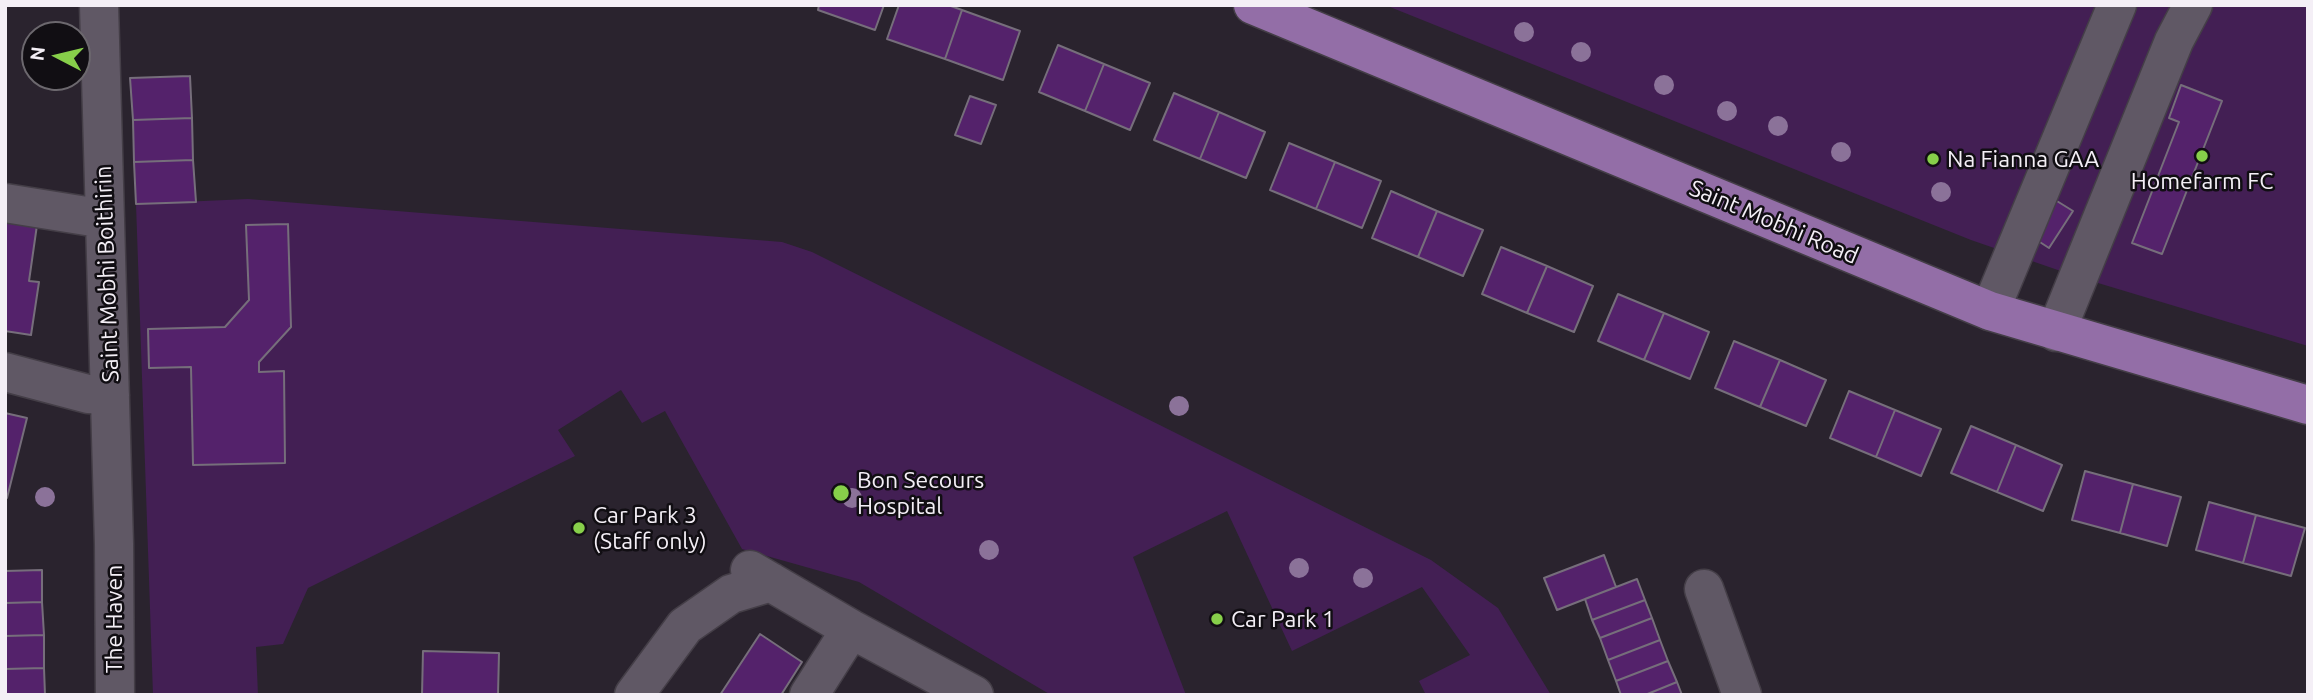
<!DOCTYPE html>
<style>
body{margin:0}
#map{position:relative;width:2313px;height:700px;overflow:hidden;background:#2a232e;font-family:Ubuntu,sans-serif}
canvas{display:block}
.frame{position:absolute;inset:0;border:7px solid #f4eff6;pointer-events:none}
.north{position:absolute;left:21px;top:21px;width:70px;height:70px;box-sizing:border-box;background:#110e13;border:2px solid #6c686e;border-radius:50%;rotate:277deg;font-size:19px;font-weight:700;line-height:28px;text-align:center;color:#f4eff6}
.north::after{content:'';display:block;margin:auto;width:24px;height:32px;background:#87cf4a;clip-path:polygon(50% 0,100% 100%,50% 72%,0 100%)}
</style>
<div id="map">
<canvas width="2313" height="700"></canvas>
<div class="frame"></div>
<div class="north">N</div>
</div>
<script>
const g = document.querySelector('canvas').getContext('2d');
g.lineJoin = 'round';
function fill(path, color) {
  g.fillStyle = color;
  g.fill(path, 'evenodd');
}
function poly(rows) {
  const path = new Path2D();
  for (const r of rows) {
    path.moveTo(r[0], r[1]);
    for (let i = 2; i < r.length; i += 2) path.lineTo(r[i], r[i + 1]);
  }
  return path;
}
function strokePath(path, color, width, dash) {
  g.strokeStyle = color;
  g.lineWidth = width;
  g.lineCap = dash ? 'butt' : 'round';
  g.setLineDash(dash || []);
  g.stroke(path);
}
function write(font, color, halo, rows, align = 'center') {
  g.font = font + ' Ubuntu,sans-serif';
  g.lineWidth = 5;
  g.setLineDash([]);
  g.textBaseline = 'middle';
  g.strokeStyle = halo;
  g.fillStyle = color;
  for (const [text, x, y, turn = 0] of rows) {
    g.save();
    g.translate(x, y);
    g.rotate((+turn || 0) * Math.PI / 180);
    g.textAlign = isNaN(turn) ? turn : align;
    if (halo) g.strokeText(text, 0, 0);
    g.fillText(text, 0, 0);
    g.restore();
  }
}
fill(poly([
 [1385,5,2308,5,2308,346,2078,277,1971,240],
 [248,199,782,242,812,252,1431,560,1498,608,1551,695,1426,695,1419,681,1470,655,1422,587,1292,651,1227,511,1133,557,1186,695,1051,695,859,582,742,549,665,411,642,423,621,390,558,430,575,456,308,588,283,644,256,647,258,695,153,695,136,204]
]), '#431f54');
const building = poly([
 [819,5,884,5,875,30,818,10,819,5],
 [899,5,948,5,962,10,945,59,887,39,899,5],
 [962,10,1020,31,1003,80,945,59,962,10],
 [1058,45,1104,64,1085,111,1039,92,1058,45],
 [1104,64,1150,83,1130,130,1085,111,1104,64],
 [190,76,192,118,133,120,130,78,190,76],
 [2181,85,2222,101,2162,254,2132,243,2179,122,2169,118,2181,85],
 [1174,93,1219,112,1200,159,1154,140,1174,93],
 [970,96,996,105,981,144,955,135,970,96],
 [1219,112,1265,132,1246,178,1200,159,1219,112],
 [192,118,193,160,134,162,133,120,192,118],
 [1289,143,1335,162,1316,209,1270,190,1289,143],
 [193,160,196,202,136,204,134,162,193,160],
 [1335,162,1381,181,1362,228,1316,209,1335,162],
 [1391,191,1437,211,1418,257,1372,238,1391,191],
 [2052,198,2073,211,2049,248,2029,235,2052,198],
 [1437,211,1483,230,1463,276,1418,257,1437,211],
 [5,220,37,225,29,281,39,282,31,335,5,331,5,220],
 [288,224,291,327,259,362,259,372,284,371,285,463,193,465,191,367,149,368,148,329,225,327,249,300,246,225,288,224],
 [1501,247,1547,266,1527,313,1482,294,1501,247],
 [1547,266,1593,286,1574,332,1527,313,1547,266],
 [1618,294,1664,313,1644,360,1598,341,1618,294],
 [1664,313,1709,332,1690,379,1644,360,1664,313],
 [1734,341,1780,360,1760,407,1715,388,1734,341],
 [1780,360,1826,380,1806,426,1760,407,1780,360],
 [1849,391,1895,410,1876,457,1830,438,1849,391],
 [1895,410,1941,429,1921,476,1876,457,1895,410],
 [5,413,27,418,7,498,5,498,5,413],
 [1971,426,2016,445,1997,492,1951,473,1971,426],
 [2016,445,2062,465,2043,511,1997,492,2016,445],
 [2085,471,2133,484,2120,533,2072,520,2085,471],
 [2133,484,2181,497,2167,546,2120,533,2133,484],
 [2209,502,2256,515,2243,563,2196,550,2209,502],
 [2256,515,2305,528,2291,576,2243,563,2256,515],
 [1604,555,1616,587,1557,610,1544,578,1604,555],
 [42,570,42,602,5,603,5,571,42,570],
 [1637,579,1645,600,1592,620,1585,599,1637,579],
 [1645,600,1652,618,1600,638,1592,620,1645,600],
 [42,602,44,635,5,636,5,603,42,602],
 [1652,618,1660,640,1608,660,1600,638,1652,618],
 [760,634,802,662,781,695,720,695,760,634],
 [44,635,44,668,5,669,5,636,44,635],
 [1660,640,1668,661,1616,681,1608,660,1660,640],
 [423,651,499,653,498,695,422,695,423,651],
 [1668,661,1677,682,1645,695,1621,695,1616,681,1668,661],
 [44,668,45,695,5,695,5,669,44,668],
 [1677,682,1682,695,1645,695,1677,682]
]);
fill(building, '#54226b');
strokePath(building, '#766e7b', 2);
const minor = poly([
 [99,5,114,544,115,695],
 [5,203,105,219],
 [1990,311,2117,5],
 [2056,332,2174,41,2193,5],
 [5,372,88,394,110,395],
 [750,570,851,629,974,695],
 [1704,589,1742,695],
 [634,695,685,626,731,594,771,582],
 [809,695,851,629]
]);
const major = poly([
 [1253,5,1990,311,2308,405]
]);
strokePath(minor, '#443e47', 41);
strokePath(major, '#443e47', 41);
strokePath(minor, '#605865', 38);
strokePath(major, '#936ea7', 38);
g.fillStyle = '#8b7299';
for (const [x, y] of [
 [1524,32],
 [1581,52],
 [1664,85],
 [1727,111],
 [1778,126],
 [1841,152],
 [1941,192],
 [1179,406],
 [45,497],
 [852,498],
 [989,550],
 [1299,568],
 [1363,578]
]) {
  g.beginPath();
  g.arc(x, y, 10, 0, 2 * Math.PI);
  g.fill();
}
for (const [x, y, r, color] of [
 [2202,156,7,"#87cf4a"],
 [1933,159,7,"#87cf4a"],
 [841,493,9,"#87cf4a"],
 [579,528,7,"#87cf4a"],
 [1217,619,7,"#87cf4a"]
]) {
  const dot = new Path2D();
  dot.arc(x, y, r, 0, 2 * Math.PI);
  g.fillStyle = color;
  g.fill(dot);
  strokePath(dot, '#110e13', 2.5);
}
write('23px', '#f4eff6', '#110e13', [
 ["Na Fianna GAA",1947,159],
 ["Homefarm FC",2202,181,"center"],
 ["Bon Secours",857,480],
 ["Hospital",857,506],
 ["Car Park 3",593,515],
 ["(Staff only)",593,541],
 ["Car Park 1",1231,619]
], 'left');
write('23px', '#f4eff6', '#110e13', [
 ["Saint Mobhi Road",1774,222,23],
 ["Saint Mobhi Boithirin",107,274,-92],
 ["The Haven",114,619,-90]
]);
</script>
